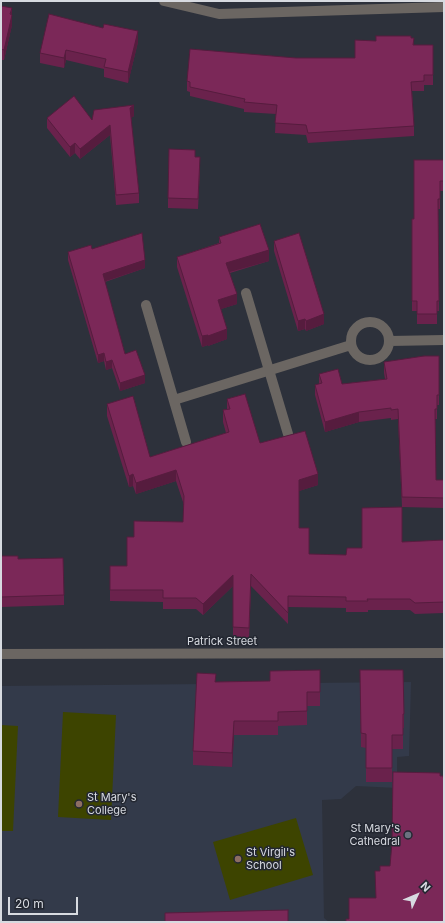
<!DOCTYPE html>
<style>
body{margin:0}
#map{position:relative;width:445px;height:923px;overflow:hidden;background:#2d313b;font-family:Inter,sans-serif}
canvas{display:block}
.frame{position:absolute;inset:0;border:2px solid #d7dae0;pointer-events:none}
.north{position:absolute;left:397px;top:875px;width:40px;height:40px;-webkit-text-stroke:3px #232731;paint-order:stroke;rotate:46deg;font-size:11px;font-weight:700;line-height:16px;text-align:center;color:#d7dae0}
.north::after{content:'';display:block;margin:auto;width:14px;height:18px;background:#d7dae0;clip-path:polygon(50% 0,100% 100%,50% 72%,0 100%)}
.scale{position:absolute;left:8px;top:897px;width:70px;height:18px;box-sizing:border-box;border:2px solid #d7dae0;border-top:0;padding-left:5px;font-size:12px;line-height:14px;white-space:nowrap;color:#d7dae0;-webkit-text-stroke:3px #232731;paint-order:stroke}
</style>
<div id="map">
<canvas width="445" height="923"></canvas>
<div class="frame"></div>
<div class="north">N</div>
<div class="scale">20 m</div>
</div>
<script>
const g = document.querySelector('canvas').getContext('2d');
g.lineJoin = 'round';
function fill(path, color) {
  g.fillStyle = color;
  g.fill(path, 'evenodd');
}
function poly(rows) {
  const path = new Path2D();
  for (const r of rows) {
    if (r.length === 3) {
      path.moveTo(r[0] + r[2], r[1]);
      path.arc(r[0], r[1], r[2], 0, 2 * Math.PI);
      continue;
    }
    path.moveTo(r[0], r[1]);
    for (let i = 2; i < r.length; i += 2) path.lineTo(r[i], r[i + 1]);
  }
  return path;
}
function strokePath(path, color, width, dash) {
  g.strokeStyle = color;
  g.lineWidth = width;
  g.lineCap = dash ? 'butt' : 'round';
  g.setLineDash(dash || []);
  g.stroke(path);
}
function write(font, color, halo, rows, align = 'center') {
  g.font = font + ' Inter,sans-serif';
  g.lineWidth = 3;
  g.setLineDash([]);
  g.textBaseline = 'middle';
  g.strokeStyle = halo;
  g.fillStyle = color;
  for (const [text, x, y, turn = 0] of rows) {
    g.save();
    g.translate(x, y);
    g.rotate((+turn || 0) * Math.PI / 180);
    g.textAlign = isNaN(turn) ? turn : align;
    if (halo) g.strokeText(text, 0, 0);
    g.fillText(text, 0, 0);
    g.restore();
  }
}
fill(poly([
 [411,682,409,756,397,757,397,788,356,786,341,799,322,800,324,918,329,922,1,922,1,686]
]), '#333a4a');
fill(poly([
 [63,712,116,715,111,820,58,817],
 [1,725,18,726,13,831,1,831],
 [296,818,313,875,230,900,213,842]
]), '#3d4400');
strokePath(poly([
 [246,293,288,434],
 [146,305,186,442],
 [370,341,19],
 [390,341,444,340],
 [174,400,351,345]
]), '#6b6662', 10);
strokePath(poly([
 [1,654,444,653]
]), '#6b6662', 10);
strokePath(poly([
 [164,1,219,14,444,7]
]), '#6b6662', 10);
fill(poly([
 [1,6,12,8,12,25,4,60,1,60],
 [411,38,414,45,433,45,433,85,424,85,424,91,412,91,414,126,414,136,308,143,306,135,275,133,276,114,244,112,244,109,190,96,190,92,187,91,187,81,296,58,355,58,376,41],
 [138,42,128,83,104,77,104,69,66,60,64,68,40,63,40,53],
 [134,116,131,118,139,193,139,203,116,205,110,135,80,159,75,153,70,157,47,128,47,118,92,120],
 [195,157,200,167,198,209,168,208,168,198],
 [444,160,444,191,440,191,440,209,438,209,439,311,437,311,437,324,417,324,417,311,412,311,412,219,414,219],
 [219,237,269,261,230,273,237,304,221,309,227,339,208,346,208,345,202,347,177,267,177,257,219,243],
 [274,241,324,324,306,331,305,329,298,331,274,251],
 [92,249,145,268,105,282,125,354,145,383,120,391,112,368,106,370,104,361,98,363,68,260,68,252],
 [439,356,439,405,437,405,437,419,435,419,436,480,444,480,444,508,402,507,398,419,391,420,391,418,359,422,325,432,315,395,315,385,319,384,319,374,342,384,385,379,384,373,384,362],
 [227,399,260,443,318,485,299,491,299,528,309,554,346,555,362,548,402,542,444,540,444,613,415,614,410,610,368,610,368,612,346,612,346,608,288,607,288,624,251,586,249,639,233,638,233,586,203,615,196,609,163,609,163,602,110,601,110,566,127,566,134,537,183,522,184,505,176,481,136,494,133,486,129,487,107,416,107,404,150,457,226,433,223,422,223,410,227,409],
 [1,556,18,559,64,595,64,605,1,607],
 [360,670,404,714,404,728,403,728,403,749,392,749,392,782,366,782,366,748,361,747],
 [270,681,320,685,320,706,307,706,307,725,278,726,278,735,234,735,232,767,193,765,193,751,216,682]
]), '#6a224c');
fill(poly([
 [12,8,12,25,4,60,4,50],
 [138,31,138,42,128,83,128,72],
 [66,50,66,60,64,68,64,58],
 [134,105,134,116,130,119,130,108],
 [110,125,110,135,80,159,80,149],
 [75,143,75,153,70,157,70,147],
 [269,250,269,261,226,273,226,263],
 [145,260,145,268,103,282,103,274],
 [237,294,237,304,218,310,218,300],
 [324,314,324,324,306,331,306,321],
 [305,319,305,329,298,331,298,321],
 [227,329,227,339,208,346,208,336],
 [208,335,208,345,202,347,202,336],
 [104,353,104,361,98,363,98,355],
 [112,360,112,368,106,370,106,362],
 [145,375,145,383,120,391,120,383],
 [359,412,359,422,325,432,325,422],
 [176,470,176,481,136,494,136,483],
 [133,474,133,486,129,487,129,476],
 [318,474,318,485,299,491,299,480],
 [233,575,233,586,203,615,203,604],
 [234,721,234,735,232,767,232,753]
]), '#561c3e');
const building = poly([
 [1,6,12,8,10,14,12,15,4,50,1,49,1,6],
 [49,14,103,28,104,24,138,31,128,72,104,67,106,59,66,50,64,58,40,53,49,14],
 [376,36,411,36,411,38,414,38,413,45,433,45,433,75,424,75,424,81,411,82,414,126,308,133,306,125,275,123,277,105,244,102,245,99,190,87,190,82,187,81,190,49,296,58,355,58,355,40,376,41,376,36],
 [74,96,92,120,94,110,134,105,130,108,139,193,116,195,110,125,80,149,75,143,70,147,47,118,74,96],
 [169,149,195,150,195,157,200,157,198,199,168,198,169,149],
 [414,160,444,160,444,181,440,181,440,199,438,199,439,301,437,301,437,314,417,314,417,301,412,301,412,219,414,219,414,160],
 [260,224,269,250,226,263,237,294,218,300,227,329,208,336,208,335,202,336,177,257,221,243,219,237,260,224],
 [142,233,145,260,103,274,125,354,136,350,145,375,120,383,112,360,106,362,104,353,98,355,68,252,91,245,92,249,142,233],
 [299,233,324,314,306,321,305,319,298,321,274,241,299,233],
 [424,356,439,356,439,395,437,395,437,409,435,409,436,480,444,480,444,498,402,497,398,409,391,410,391,408,359,412,325,422,315,385,322,383,319,374,338,369,342,384,387,379,384,362,424,356],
 [245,394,260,443,305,431,318,474,299,480,299,528,309,528,309,554,346,555,347,548,362,548,362,508,402,507,402,542,444,540,444,602,415,603,410,599,367,599,368,601,346,601,346,597,288,596,288,613,251,574,249,628,233,627,233,575,203,604,196,598,163,598,163,590,110,590,110,566,127,566,127,537,134,537,134,521,183,522,184,496,176,470,136,483,133,474,129,476,107,404,133,396,150,457,229,432,223,410,230,409,227,399,245,394],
 [1,556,18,556,18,559,63,558,64,595,1,597,1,556],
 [320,670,320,692,307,692,307,711,278,712,278,721,234,721,232,753,193,751,197,673,216,674,215,682,270,681,270,671,320,670],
 [360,670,403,670,404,714,403,714,403,735,392,735,392,768,366,768,366,734,361,733,360,670],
 [393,772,440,773,440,776,443,776,444,781,444,922,346,922,346,919,349,919,349,898,376,898,375,871,380,871,380,866,390,866,392,843,393,772],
 [288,910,288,922,165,922,165,913,288,910]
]);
fill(building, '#7b2858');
strokePath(building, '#561c3e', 1);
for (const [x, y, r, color] of [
 [79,804,4,"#8d6e63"],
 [408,835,4,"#6b7280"],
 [238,859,4,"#8d6e63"]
]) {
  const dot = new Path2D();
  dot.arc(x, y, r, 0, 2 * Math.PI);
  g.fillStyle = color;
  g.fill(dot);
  strokePath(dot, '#232731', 1.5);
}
write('11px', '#d7dae0', '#232731', [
 ["Patrick Street",222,642]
]);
write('11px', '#d7dae0', '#232731', [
 ["St Mary's",87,798],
 ["College",87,811],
 ["St Mary's",400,829,"right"],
 ["Cathedral",400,842,"right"],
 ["St Virgil's",246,853],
 ["School",246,866]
], 'left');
</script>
